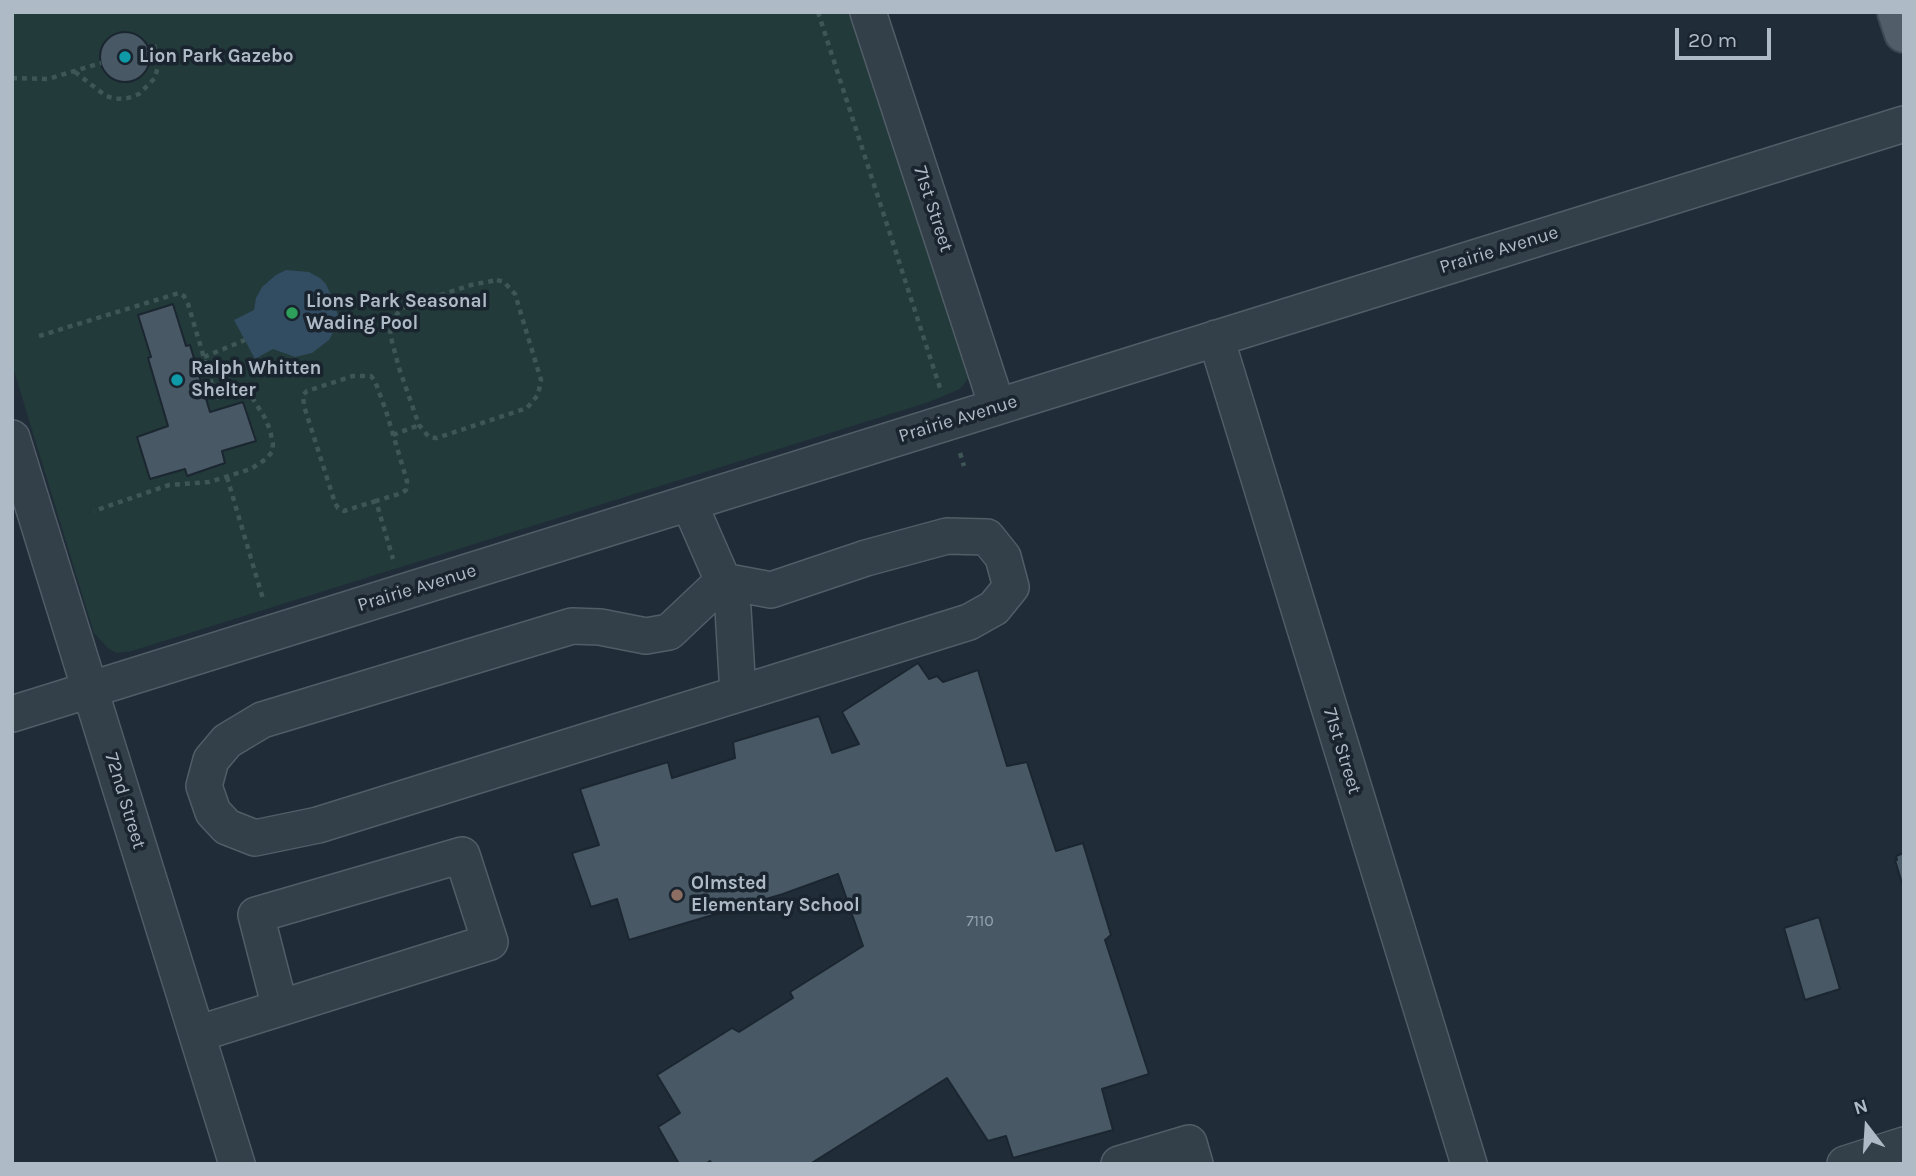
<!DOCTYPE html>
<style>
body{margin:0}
#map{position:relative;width:1916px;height:1176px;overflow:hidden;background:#202d39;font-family:Karla,sans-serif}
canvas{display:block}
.frame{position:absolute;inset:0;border:14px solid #aebac6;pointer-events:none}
.north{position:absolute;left:1832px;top:1092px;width:70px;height:70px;-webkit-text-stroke:5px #19242e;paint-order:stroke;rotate:343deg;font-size:19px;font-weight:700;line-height:28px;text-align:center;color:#aebac6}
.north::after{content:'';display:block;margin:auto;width:24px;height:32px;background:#aebac6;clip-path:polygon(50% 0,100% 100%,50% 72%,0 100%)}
.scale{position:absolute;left:1675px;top:28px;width:96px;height:32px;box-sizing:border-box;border:4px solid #aebac6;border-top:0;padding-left:9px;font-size:21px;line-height:24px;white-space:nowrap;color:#aebac6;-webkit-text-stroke:5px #19242e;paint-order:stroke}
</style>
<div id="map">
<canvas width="1916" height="1176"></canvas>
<div class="frame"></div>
<div class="north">N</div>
<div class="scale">20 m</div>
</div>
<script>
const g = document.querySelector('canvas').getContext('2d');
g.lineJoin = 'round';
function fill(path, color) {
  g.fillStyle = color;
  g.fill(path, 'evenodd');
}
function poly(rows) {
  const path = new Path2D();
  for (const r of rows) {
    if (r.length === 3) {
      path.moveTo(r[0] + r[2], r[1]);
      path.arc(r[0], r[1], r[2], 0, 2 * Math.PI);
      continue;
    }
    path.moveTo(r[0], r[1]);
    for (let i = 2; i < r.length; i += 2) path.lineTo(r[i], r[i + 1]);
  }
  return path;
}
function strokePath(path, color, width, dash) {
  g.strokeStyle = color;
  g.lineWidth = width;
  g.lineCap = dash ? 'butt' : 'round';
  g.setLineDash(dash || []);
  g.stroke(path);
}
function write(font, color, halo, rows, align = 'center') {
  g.font = font + ' Karla,sans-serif';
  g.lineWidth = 7;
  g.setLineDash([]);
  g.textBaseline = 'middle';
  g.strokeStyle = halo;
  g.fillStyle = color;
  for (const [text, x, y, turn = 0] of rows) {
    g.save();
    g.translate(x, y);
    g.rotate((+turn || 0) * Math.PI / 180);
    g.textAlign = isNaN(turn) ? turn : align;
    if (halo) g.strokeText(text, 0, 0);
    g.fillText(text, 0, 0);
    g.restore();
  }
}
fill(poly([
 [12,12,854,12,967,366,969,377,960,389,929,402,132,651,116,653,108,648,94,633,12,364]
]), '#223a3a');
fill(poly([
 [286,270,309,272,320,278,326,284,335,304,338,316,335,329,329,340,312,353,295,357,273,349,255,359,234,320,254,310,256,298,262,287,276,275]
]), '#324c61');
const building = poly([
 [125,57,25],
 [173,304,186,346,190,345,210,412,243,402,256,441,222,451,225,463,187,476,185,469,150,479,137,437,168,426,148,358,151,357,138,315,173,304],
 [918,663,929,679,937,676,943,682,978,670,1007,766,1027,762,1056,851,1083,843,1111,935,1105,940,1149,1074,1102,1089,1113,1130,1013,1158,1006,1136,988,1141,947,1078,810,1164,712,1164,710,1161,705,1164,679,1164,658,1127,680,1113,657,1075,732,1028,739,1032,793,998,790,992,863,946,838,874,783,894,629,940,617,899,591,907,572,853,599,845,580,789,668,762,672,778,735,758,733,742,819,716,832,753,859,744,842,712,918,663],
 [1904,853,1904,890,1895,860,1897,860,1896,856,1904,853],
 [1819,917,1840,989,1805,1000,1784,928,1819,917]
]);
fill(building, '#485865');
strokePath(building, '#1b2630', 2);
const minor = poly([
 [868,12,997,406],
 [1216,338,1469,1164],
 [12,438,237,1164],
 [689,503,723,581,771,590,866,558,947,536,987,537,1003,557,1011,587,994,608,969,622,318,825,255,838,227,827,213,812,204,786,211,760,227,741,262,720,572,626,600,627,646,636,669,632,723,581,733,609,738,694],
 [12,714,1904,124],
 [197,1034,280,1008,490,942,462,855,256,915,280,1008],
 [1119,1164,1189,1143,1195,1164],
 [1845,1164,1904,1145]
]);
const major = poly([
 [1897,12,1904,33]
]);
strokePath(minor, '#515d67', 38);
strokePath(major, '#3d4853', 42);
strokePath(poly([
 [818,12,941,391],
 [75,72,106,96,116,99,128,98,139,94,155,78,160,58,158,46,148,49],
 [12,78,48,79,101,63],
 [497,280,504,282,515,294,541,380,538,395,527,408,437,438,429,437,419,425,399,368,390,334,392,319,404,307,471,285,497,280],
 [39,336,179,293,184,296,188,304,216,398,240,391,248,391,265,418,270,430,273,444,272,452,266,459,251,469,209,482,169,485,94,511],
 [204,357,245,340],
 [393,435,419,425],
 [960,453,964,466],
 [227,477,263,599],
 [376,501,344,511,338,508,335,503,304,406,303,395,307,391,353,376,371,376,375,381,386,411,407,481,406,490,402,493,376,501,393,559]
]), '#3f5656', 4.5, [5, 5]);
strokePath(minor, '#333f49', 35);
strokePath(major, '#515e6a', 38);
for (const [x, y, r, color] of [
 [125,57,7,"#0f9aa8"],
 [292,313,7,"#2e9e5b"],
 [177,380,7,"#0f9aa8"],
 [677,895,7,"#8d6e63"]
]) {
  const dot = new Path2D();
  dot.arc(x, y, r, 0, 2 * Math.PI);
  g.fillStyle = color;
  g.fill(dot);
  strokePath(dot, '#19242e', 2.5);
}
write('16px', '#94a2ae', null, [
 ["7110",980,921]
]);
write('bold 19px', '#aebac6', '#19242e', [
 ["Lion Park Gazebo",139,57],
 ["Lions Park Seasonal",306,302],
 ["Wading Pool",306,324],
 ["Ralph Whitten",191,369],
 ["Shelter",191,391],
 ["Olmsted",691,884],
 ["Elementary School",691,906]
], 'left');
write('19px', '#aebac6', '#19242e', [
 ["71st Street",933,209,72],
 ["Prairie Avenue",1499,250,-17],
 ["Prairie Avenue",958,419,-17],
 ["Prairie Avenue",417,588,-17],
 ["71st Street",1342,751,73],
 ["72nd Street",125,801,73]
]);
</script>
